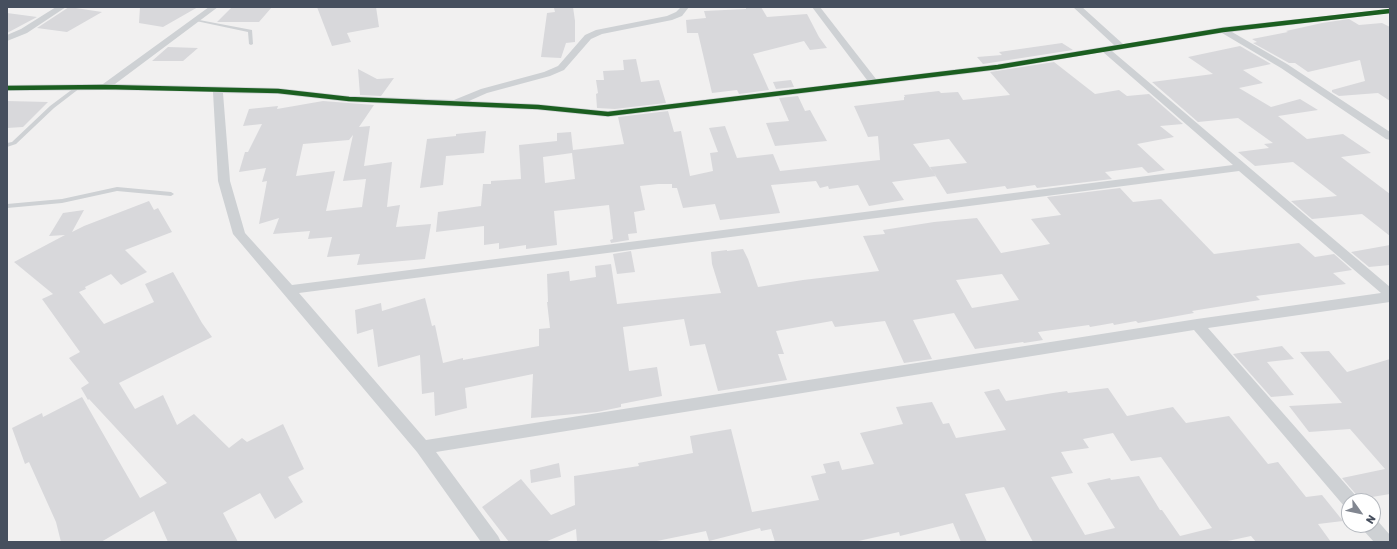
<!DOCTYPE html>
<style>
body{margin:0}
#map{position:relative;width:1397px;height:549px;overflow:hidden;background:#f1f0f0;font-family:Rubik,sans-serif}
canvas{display:block}
.frame{position:absolute;inset:0;border:8px solid #464f5e;pointer-events:none}
.north{position:absolute;left:1341px;top:493px;width:40px;height:40px;box-sizing:border-box;background:#fff;border:1px solid #b5b9bf;border-radius:50%;rotate:123deg;font-size:11px;font-weight:700;line-height:16px;text-align:center;color:#464f5e}
.north::after{content:'';display:block;margin:auto;width:14px;height:18px;background:#828791;clip-path:polygon(50% 0,100% 100%,50% 72%,0 100%)}
</style>
<div id="map">
<canvas width="1397" height="549"></canvas>
<div class="frame"></div>
<div class="north">N</div>
</div>
<script>
const g = document.querySelector('canvas').getContext('2d');
g.lineJoin = 'round';
function fill(path, color) {
  g.fillStyle = color;
  g.fill(path, 'evenodd');
}
function poly(rows) {
  const path = new Path2D();
  for (const r of rows) {
    path.moveTo(r[0], r[1]);
    for (let i = 2; i < r.length; i += 2) path.lineTo(r[i], r[i + 1]);
  }
  return path;
}
function strokePath(path, color, width, dash) {
  g.strokeStyle = color;
  g.lineWidth = width;
  g.lineCap = dash ? 'butt' : 'round';
  g.setLineDash(dash || []);
  g.stroke(path);
}
fill(poly([
 [69,7,102,12,67,32,37,28],
 [140,7,198,7,163,27,139,23],
 [232,7,272,7,259,22,217,22],
 [317,7,376,7,379,27,347,33,351,42,332,46],
 [573,7,575,21,575,42,566,43,561,58,541,57,547,13,555,12,554,8],
 [746,7,761,7,767,17,807,14,819,37,827,48,810,50,804,41,753,54,769,90,739,94,737,90,712,93,698,33,687,33,686,20,706,18,704,11,746,9],
 [7,13,37,17,7,33],
 [1349,19,1359,25,1382,23,1390,27,1390,101,1378,93,1339,96,1332,92,1332,90,1365,81,1360,60,1308,72,1295,63,1289,63,1253,43,1257,42,1252,39,1288,32,1286,31,1322,23],
 [1062,43,1073,50,983,64,977,57,1002,55,999,52],
 [1240,46,1271,64,1243,70,1263,83,1239,88,1271,107,1300,99,1318,110,1278,116,1307,139,1343,134,1371,153,1341,157,1390,194,1390,236,1362,214,1312,219,1291,201,1337,196,1293,162,1255,166,1238,152,1269,148,1264,144,1273,143,1238,118,1198,122,1152,82,1213,74,1188,57],
 [168,47,198,48,183,61,152,61],
 [636,59,641,82,659,80,666,103,615,109,597,108,596,94,598,93,596,80,604,80,603,71,624,70,623,60],
 [1054,62,1095,94,1119,90,1127,96,1149,94,1183,124,1160,126,1174,137,1137,144,1165,170,1148,173,1142,167,1105,172,1112,179,1037,188,1035,185,1007,189,1005,186,947,194,930,167,967,163,949,139,913,144,936,176,892,182,904,200,869,206,858,185,829,189,828,186,820,188,816,181,771,185,780,213,720,220,715,204,683,208,677,188,672,188,672,184,658,184,640,186,645,210,634,212,637,233,628,234,629,240,611,243,610,240,613,239,609,205,554,211,557,245,526,249,526,245,499,249,499,243,484,245,484,226,436,232,438,212,481,206,483,184,491,184,491,181,521,179,519,145,557,141,557,133,571,132,573,150,624,144,618,117,668,111,674,132,681,131,690,176,713,171,710,153,718,152,709,128,725,126,737,158,773,154,780,171,880,160,878,136,868,137,854,106,904,100,904,97,905,97,904,95,939,91,941,93,958,92,963,100,1010,95,990,72],
 [572,153,575,179,545,183,543,157],
 [358,69,377,79,394,78,381,96,360,95],
 [791,80,794,87,776,89,773,82],
 [798,96,805,111,810,110,827,141,775,146,766,123,789,121,779,98],
 [7,101,48,102,23,127,7,128],
 [323,101,374,105,359,127,370,126,364,166,392,162,387,207,400,205,396,227,431,224,425,259,357,265,360,254,327,257,332,237,308,239,310,231,273,234,279,218,259,224,267,181,262,182,266,168,239,172,245,152,248,152,262,124,243,126,249,109,278,106,277,109],
 [353,135,343,181,366,179,362,207,326,211,335,171,296,176,303,144,349,140],
 [486,131,484,153,446,156,443,185,420,188,427,139,456,136,456,134],
 [1120,188,1133,202,1161,199,1214,254,1299,243,1315,257,1334,254,1352,270,1333,273,1346,284,1256,296,1260,300,1192,311,1194,313,1138,323,1136,321,1114,325,1113,323,1090,327,1089,325,1038,332,1043,340,1024,343,1023,342,975,349,954,313,913,320,932,359,904,363,885,321,835,327,832,321,776,331,784,354,778,354,787,380,718,391,705,344,690,346,684,319,623,327,629,371,657,367,662,396,621,404,621,407,597,412,531,418,533,374,465,388,467,408,435,416,434,392,422,394,420,355,378,367,373,329,357,334,355,310,381,303,382,311,425,298,432,326,435,325,443,363,463,358,463,360,539,346,539,329,550,328,547,302,548,302,547,274,569,271,570,281,596,277,595,266,611,264,617,304,721,293,712,264,711,252,727,250,727,251,743,249,748,259,758,287,803,280,879,271,863,236,885,234,883,230,934,222,977,218,1001,253,1050,244,1031,219,1061,215,1047,197],
 [1002,274,1019,300,972,308,956,280],
 [149,201,154,210,158,208,172,232,125,250,147,272,121,285,111,274,85,287,86,289,79,292,104,324,154,302,145,284,173,272,202,323,212,337,119,383,135,409,163,395,177,425,194,414,229,448,242,438,247,442,283,424,304,469,288,477,303,502,275,519,260,493,223,513,238,542,168,542,154,511,101,542,61,542,56,522,29,462,25,464,12,428,42,413,43,417,82,397,140,498,167,483,89,399,88,400,81,388,89,383,69,358,80,352,42,299,53,294,14,262,65,235,49,236,63,213,84,210,72,232,84,226],
 [1390,245,1390,265,1369,267,1351,252],
 [631,251,635,272,617,274,613,254],
 [1282,346,1294,359,1267,362,1294,395,1271,397,1233,354],
 [1329,351,1347,372,1390,359,1390,494,1360,499,1342,478,1385,469,1350,429,1309,432,1289,406,1342,403,1300,352],
 [1108,388,1127,416,1173,407,1186,423,1229,416,1268,464,1278,462,1306,497,1322,495,1343,521,1318,524,1331,542,1256,542,1251,536,1223,542,1033,542,1004,487,965,494,987,542,961,542,953,523,900,536,899,532,854,542,775,542,771,529,761,531,760,528,709,541,706,531,652,542,577,542,576,529,545,542,509,542,482,507,521,479,551,515,575,505,574,476,639,466,638,463,693,453,690,436,731,429,752,512,819,500,811,476,826,473,823,464,839,461,842,470,874,464,860,433,903,424,896,407,932,402,943,424,949,423,956,438,1006,430,984,392,999,389,1006,401,1053,393,1067,391,1068,393],
 [1113,433,1131,461,1161,457,1212,528,1180,536,1162,510,1160,510,1139,476,1111,480,1110,478,1087,483,1115,528,1085,535,1051,477,1073,473,1061,452,1089,448,1083,439],
 [559,463,561,477,531,483,530,470]
]), '#d8d8db');
fill(poly([
 [194,19,252,30,253,44,251,45,249,44,248,32,196,21,194,20,194,19],
 [78,85,80,86,80,88,54,108,16,144,7,147,7,143,12,142,50,106,78,85],
 [117,187,171,192,174,194,171,196,117,191,62,203,7,208,7,204,62,199,117,187]
]), '#ced1d4');
fill(poly([
 [56,7,66,7,27,33,7,41,7,35,21,29,56,7],
 [209,7,218,7,115,84,278,88,349,96,454,100,481,89,544,72,558,66,585,35,596,30,667,16,676,12,681,7,689,7,682,16,672,20,602,34,591,39,564,70,550,76,487,93,469,101,538,104,608,111,867,80,812,7,820,7,876,79,998,64,1114,45,1073,7,1082,7,1123,44,1223,27,1390,9,1390,13,1232,32,1287,64,1390,132,1390,140,1386,139,1281,68,1222,33,1112,51,1390,287,1390,302,1208,328,1356,496,1359,501,1349,501,1349,508,1344,506,1194,330,436,452,498,536,501,542,481,542,417,452,233,234,218,181,213,92,105,90,7,91,7,85,103,84,209,7],
 [1103,52,1233,165,292,285,245,233,230,181,223,93,278,94,349,102,538,110,608,117,998,70,1103,52],
 [1239,171,1381,293,1197,319,426,440,299,293,1239,171],
 [1373,518,1376,519,1390,535,1390,542,1374,542,1364,531,1361,525,1373,525,1373,518]
]), '#ced1d4');
strokePath(poly([
 [7,88,105,87,278,91,349,99,538,107,608,114,998,67,1223,30,1390,11]
]), '#1b5e20', 4.5);
</script>
